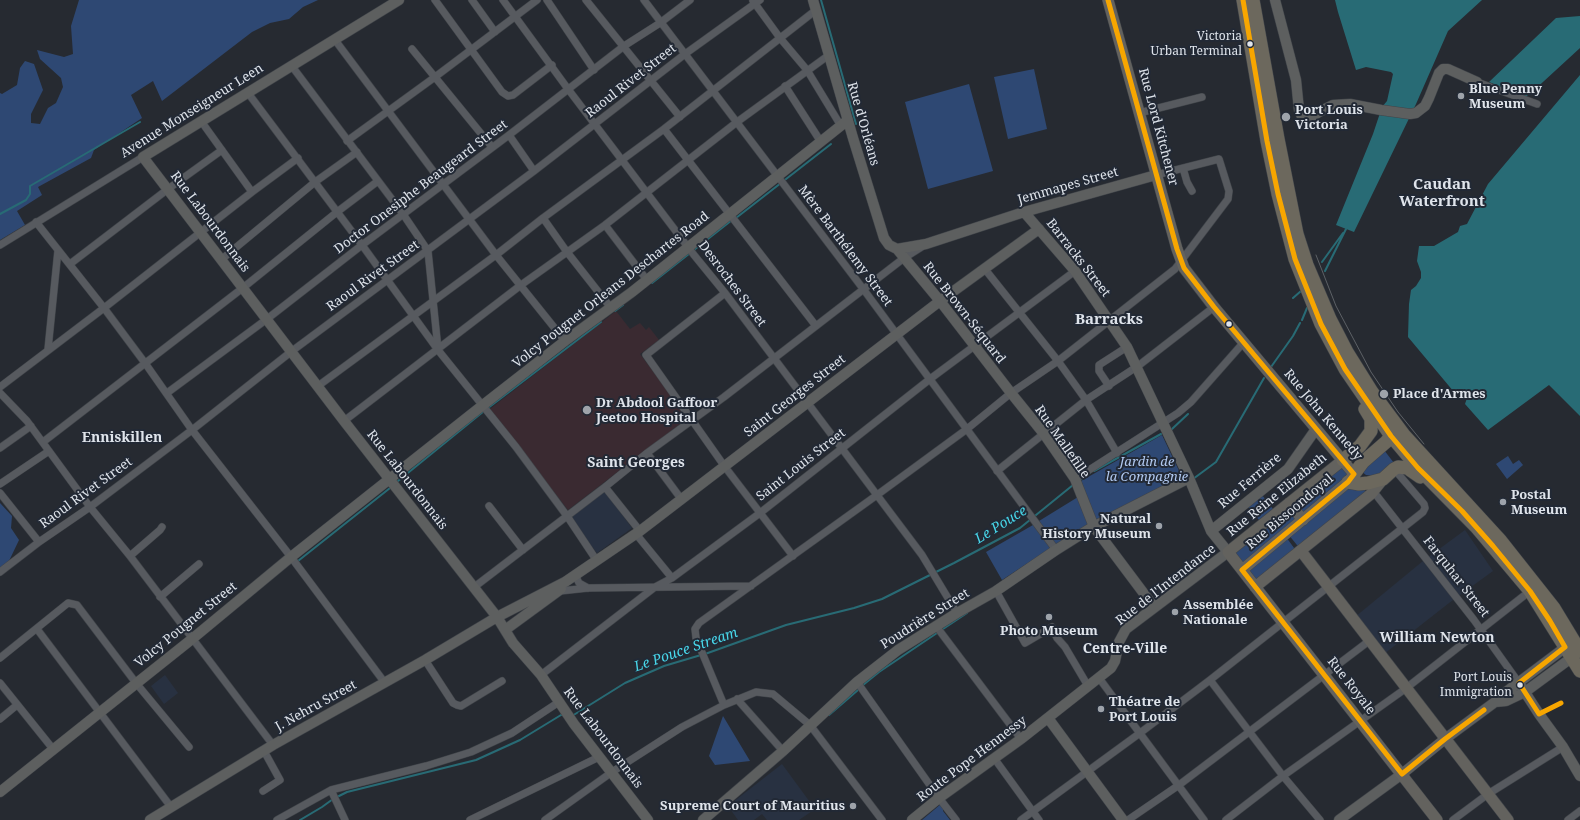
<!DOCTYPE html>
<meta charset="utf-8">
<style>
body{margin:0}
canvas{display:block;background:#262a31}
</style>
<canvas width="1580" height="820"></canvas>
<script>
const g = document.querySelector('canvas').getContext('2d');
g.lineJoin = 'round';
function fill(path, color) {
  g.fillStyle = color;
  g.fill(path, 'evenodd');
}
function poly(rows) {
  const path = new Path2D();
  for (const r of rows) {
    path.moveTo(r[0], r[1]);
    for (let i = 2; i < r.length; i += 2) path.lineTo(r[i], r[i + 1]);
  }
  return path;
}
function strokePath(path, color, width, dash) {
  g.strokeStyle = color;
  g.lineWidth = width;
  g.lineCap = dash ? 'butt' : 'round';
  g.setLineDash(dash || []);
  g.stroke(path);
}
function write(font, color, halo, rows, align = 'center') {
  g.font = font + ' "Noto Serif",serif';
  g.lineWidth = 4;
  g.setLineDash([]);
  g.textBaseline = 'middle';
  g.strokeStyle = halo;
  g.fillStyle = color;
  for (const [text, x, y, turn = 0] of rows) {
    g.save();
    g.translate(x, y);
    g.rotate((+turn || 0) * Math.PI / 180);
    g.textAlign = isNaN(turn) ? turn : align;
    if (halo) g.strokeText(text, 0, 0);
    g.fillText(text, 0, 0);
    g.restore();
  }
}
fill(poly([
 [604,490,632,528,597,553,569,517],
 [1465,530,1493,571,1449,603,1384,654,1355,617,1423,561],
 [165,675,178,693,164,704,151,686],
 [782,764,815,809,799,820,767,820,762,814,754,820,738,820,728,806]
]), '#283141');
fill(poly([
 [616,311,630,329,640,323,646,330,649,327,659,340,640,354,688,418,568,510,490,409]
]), '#3a2a31');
fill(poly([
 [79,0,318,0,303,7,289,19,270,23,252,32,162,101,153,81,131,95,142,118,94,150,91,158,38,187,42,195,17,211,25,225,0,240,0,93,2,94,17,85,20,68,25,61,34,64,43,90,31,114,31,123,40,124,48,108,56,103,63,87,61,78,40,59,37,50,64,57,73,54,71,26],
 [1034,69,1047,129,1008,139,994,77],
 [969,84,993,171,928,189,905,102],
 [1162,435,1182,477,1096,522,1081,481],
 [1384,450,1394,463,1376,476,1366,475,1361,471],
 [1508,456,1513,464,1519,460,1523,465,1507,479,1496,464],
 [1342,463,1350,473,1303,516,1293,503],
 [1346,486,1362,487,1368,494,1301,550,1288,534],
 [1262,495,1273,509,1259,520,1248,507],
 [1078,497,1090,525,1056,546,1039,521],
 [0,503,12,516,11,528,19,540,9,561,0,569],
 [1289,505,1300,519,1244,568,1231,552],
 [1033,525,1051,548,1002,580,986,552],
 [1286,537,1297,552,1257,582,1246,570],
 [723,716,750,761,715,765,709,756],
 [941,804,943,807,943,811,950,820,922,820]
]), '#2e4873');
fill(poly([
 [1335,0,1482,0,1448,31,1416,104,1354,232,1336,225,1373,134,1382,107,1387,101,1393,74,1391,72,1366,67,1356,70,1338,12],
 [1580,16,1580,48,1531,93,1525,97,1489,82,1556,18],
 [1580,75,1580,416,1549,385,1488,430,1465,404,1467,398,1466,393,1460,390,1454,392,1408,337,1409,304,1411,290,1416,286,1421,278,1421,272,1417,261,1419,246,1434,246,1458,232,1460,226,1467,224,1488,184]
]), '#286b75');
strokePath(poly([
 [821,0,856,124],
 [0,214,26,200,30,194,30,186,140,122],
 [736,218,831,144],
 [1322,262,1343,233],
 [1325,271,1346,229],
 [652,283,732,220],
 [1293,298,1301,291],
 [615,311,623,305],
 [1302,320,1307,308],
 [1271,367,1293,336,1300,323],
 [488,408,601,322],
 [1172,429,1188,414],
 [1094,471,1161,434],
 [1193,479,1216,462,1264,378],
 [1080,480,1090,473],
 [398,481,484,411],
 [298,561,390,488],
 [943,629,967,613],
 [705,654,786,625,854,608,882,599,954,563,1020,528,1073,485],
 [863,685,879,672,937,633],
 [829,715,858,690],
 [572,716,625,683,664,666,701,655],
 [337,797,347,792,476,760,520,740,561,715,564,715],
 [300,820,322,807,333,799]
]), '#286b75', 2);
const street = poly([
 [435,0,502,92,508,96,513,95,552,65],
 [472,0,495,32],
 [503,0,568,89,694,255,725,293,922,555,957,613],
 [547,0,594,70],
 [586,0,680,117],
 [644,0,864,290,1056,550],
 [753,1,780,38,807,70,841,126],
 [335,40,496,255,565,341],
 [412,49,492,147],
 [291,65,403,214,428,251,438,349],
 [1477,82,1537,104],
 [785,86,821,142],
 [248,93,362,245,438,350,516,447,567,516,597,561],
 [1139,113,1202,97],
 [201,121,252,192],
 [664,129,816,326],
 [509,135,534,171],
 [347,141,435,77,537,0],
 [1183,168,1187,182,1192,191],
 [543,218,567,252,611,308],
 [36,222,104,308,145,363,192,430,291,557,385,683],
 [605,225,647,280],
 [0,245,143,157],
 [222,259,315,182,357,152],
 [70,264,168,189,222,150],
 [984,268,1058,361,1086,400,1117,453],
 [725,293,646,355,725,467,793,556],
 [48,349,58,250],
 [318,386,496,255,543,218,664,129,816,10],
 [1109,386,1099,371,1099,365,1127,347],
 [0,387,104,308,252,192,298,158],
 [0,393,27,421,90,507,130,556,273,745],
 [167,393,267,319,362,245,509,135,624,46,660,23,690,0],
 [344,421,521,285,605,225,737,122,829,55],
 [43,442,244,287,337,212,378,181],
 [0,448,31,426],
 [647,453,682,500],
 [997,471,1086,400,1138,366,1214,307],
 [1075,479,1178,413,1191,402,1244,342],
 [0,484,49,451],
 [605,487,640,531],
 [0,493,39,542],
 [1377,496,1474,620,1519,683],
 [489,506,523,550],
 [636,534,672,578],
 [130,556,160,530,162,527],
 [0,572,39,542,90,507,192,430,292,351,534,171,685,54,760,0],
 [577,574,577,579,579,583,588,588],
 [473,588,605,487,647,453,724,397,904,258,923,246],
 [560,591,588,588,751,586],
 [996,591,1025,643,1052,627,1057,638,1065,647,1088,686],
 [160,597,199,564],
 [936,626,1021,739],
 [37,629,171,807],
 [0,658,68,603,77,605,136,683,189,747],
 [425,660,453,703,457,705,461,706,502,681],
 [541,675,655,587,672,578,760,513,930,379,1075,271],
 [1099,678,1204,820],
 [1210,680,1283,776,1320,820],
 [857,682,939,798,956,820],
 [0,683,53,749],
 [737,699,783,751],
 [724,705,696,638,695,629,699,623,877,495,967,429,1011,393,1058,361,1175,269,1228,199,1229,191,1219,159,1156,175],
 [0,719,17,705],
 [994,758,1039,820],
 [331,790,345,820],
 [263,791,280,780,264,751],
 [277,820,331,790,426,766,471,752,512,733,559,702],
 [470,820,599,757],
 [545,820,612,772,682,727,724,705,756,692,773,694,810,725,882,820],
 [1021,820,1140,733,1210,680,1423,512,1425,508,1424,504,1394,469],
 [1128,820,1179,785,1369,641],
 [1226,820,1283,776,1405,689,1530,591],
 [1453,820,1488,794,1563,747],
 [1568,820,1580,811]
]);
const secondary = poly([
 [399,0,143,157,344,421,497,617,513,643,541,675,574,724,648,820],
 [813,0,853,138,884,238,889,245,897,249,940,301,1011,393,1044,434,1075,479,1094,527,1154,607],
 [1275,0,1296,80,1299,110,1303,119,1313,116,1319,112,1333,105,1350,104,1381,110,1410,114,1416,113,1425,106,1429,98,1439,73,1443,69,1448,69,1477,82],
 [897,249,926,244,1024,212,1156,175],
 [1211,531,1288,469,1316,429],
 [505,630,561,589],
 [1519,683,1539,714,1563,747,1580,776],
 [1495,702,1506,701,1525,692,1578,653],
 [1048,718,1123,820],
 [0,792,192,639,291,557,483,405,565,341,632,292,848,120],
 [150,820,273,745,425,660,497,617,565,582,640,531,940,301,1039,229],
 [703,820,783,751,857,682,898,650,957,613,996,591,1056,550,1091,528,1189,478],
 [912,820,939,798,1021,739,1111,668,1115,661,1119,642,1126,629,1228,552,1211,531,1189,478,1127,347,1075,271,1024,212],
 [1339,820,1402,774,1445,739,1495,702,1502,695,1571,643]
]);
const primary = poly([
 [1108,0,1177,249,1184,268,1214,307,1354,474,1348,482,1242,570],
 [1343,460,1228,552,1437,820],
 [1289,503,1303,520],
 [1301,551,1508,820],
 [1255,587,1371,494,1383,479]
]);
const highway = poly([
 [1243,0,1267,141,1278,194,1295,259,1321,324,1345,369,1391,436,1418,468,1477,528,1530,591,1580,671],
 [1253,0,1278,139,1297,234,1307,265,1330,319,1347,352,1372,392,1404,435,1501,541,1554,608,1580,651],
 [1343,460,1360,446,1371,431,1371,419,1365,409],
 [1354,474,1363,462,1386,442,1391,436,1389,428],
 [1348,482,1359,484,1368,483,1383,479,1394,469,1398,467,1407,468,1420,477]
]);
strokePath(street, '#41454a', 8);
strokePath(secondary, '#41454a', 11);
strokePath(primary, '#41454a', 12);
strokePath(highway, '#41454a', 14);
strokePath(street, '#575a5f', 7);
strokePath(secondary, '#5d5f5f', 10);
strokePath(primary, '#63625e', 11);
strokePath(highway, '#6c685d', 13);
strokePath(poly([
 [1316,255,1336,306,1371,372,1398,412,1424,444]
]), '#5d6166', 1);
strokePath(poly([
 [1108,0,1177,249,1184,268,1214,307,1354,474,1348,482,1242,570,1402,774,1445,739,1484,710],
 [1243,0,1267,141,1278,194,1295,259,1321,324,1345,369,1391,436,1418,468,1462,511,1493,546,1530,591,1550,621,1565,647,1519,683,1539,714,1561,703]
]), '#f7a600', 5);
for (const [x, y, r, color] of [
 [1250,44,3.5,"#dfe4eb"],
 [1461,96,4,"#9ea3aa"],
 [1286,117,5,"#9ea3aa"],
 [1229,324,3.5,"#dfe4eb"],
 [1384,394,5,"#9ea3aa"],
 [587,410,5,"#9ea3aa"],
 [1503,502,4,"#9ea3aa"],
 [1159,526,4,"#9ea3aa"],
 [1175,612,4,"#9ea3aa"],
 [1049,617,4,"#9ea3aa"],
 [1520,685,3.5,"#dfe4eb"],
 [1101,709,4,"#9ea3aa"],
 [853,806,4,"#9ea3aa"]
]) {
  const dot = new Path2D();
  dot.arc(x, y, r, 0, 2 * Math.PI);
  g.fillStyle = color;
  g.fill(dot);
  strokePath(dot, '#222935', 1.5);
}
write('12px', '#dfe4eb', '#222935', [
 ["Victoria",1242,37],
 ["Urban Terminal",1242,52],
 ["Port Louis",1512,678],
 ["Immigration",1512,693]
], 'right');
write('13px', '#dfe4eb', '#222935', [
 ["Raoul Rivet Street",631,81,-38],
 ["Avenue Monseigneur Leen",192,111,-32],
 ["Rue d'Orléans",863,124,74],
 ["Rue Lord Kitchener",1158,127,75],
 ["Jemmapes Street",1068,186,-16],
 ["Doctor Onesiphe Beaugeard Street",421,187,-37],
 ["Rue Labourdonnais",210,222,53],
 ["Mère Barthélemy Street",845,246,53],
 ["Barracks Street",1078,258,52],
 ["Raoul Rivet Street",373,276,-36],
 ["Desroches Street",732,284,53],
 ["Volcy Pougnet Orleans Deschartes Road",611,290,-38],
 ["Rue Brown-Séquard",964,313,52],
 ["Saint Georges Street",795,396,-38],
 ["Rue John Kennedy",1323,415,50],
 ["Rue Mallefille",1062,442,55],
 ["Saint Louis Street",801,465,-38],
 ["Rue Labourdonnais",407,480,52],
 ["Rue Ferrière",1250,481,-40],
 ["Raoul Rivet Street",86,493,-36],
 ["Rue Reine Elizabeth",1277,495,-39],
 ["Rue Bissoondoyal",1290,512,-40],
 ["Farquhar Street",1456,577,52],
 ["Rue de l'Intendance",1166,585,-38],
 ["Poudrière Street",925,619,-32],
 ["Volcy Pougnet Street",186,625,-39],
 ["Rue Royale",1351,686,52],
 ["J. Nehru Street",316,706,-29],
 ["Rue Labourdonnais",603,738,53],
 ["Route Pope Hennessy",972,759,-37]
]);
write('bold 13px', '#dfe4eb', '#222935', [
 ["Blue Penny",1469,89],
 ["Museum",1469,104],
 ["Port Louis",1295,110],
 ["Victoria",1295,125],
 ["Place d'Armes",1393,394],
 ["Dr Abdool Gaffoor",596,403],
 ["Jeetoo Hospital",596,418],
 ["Postal",1511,495],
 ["Museum",1511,510],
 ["Natural",1151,519,"right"],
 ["History Museum",1151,534,"right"],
 ["Assemblée",1183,605],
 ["Nationale",1183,620],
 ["Photo Museum",1049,631,"center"],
 ["Théatre de",1109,702],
 ["Port Louis",1109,717],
 ["Supreme Court of Mauritius",845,806,"right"]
], 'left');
write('italic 13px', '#b1c9f0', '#222935', [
 ["Jardin de",1147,462],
 ["la Compagnie",1147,477]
]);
write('bold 14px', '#dfe4eb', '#222935', [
 ["Enniskillen",122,438],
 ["Saint Georges",636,463],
 ["William Newton",1437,638],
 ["Centre-Ville",1125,649]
]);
write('italic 14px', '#48d6e9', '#222935', [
 ["Le Pouce",1001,525,-32],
 ["Le Pouce Stream",686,650,-19]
]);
write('bold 15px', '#dfe4eb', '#222935', [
 ["Caudan",1442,185],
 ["Waterfront",1442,202],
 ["Barracks",1109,320]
]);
</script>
